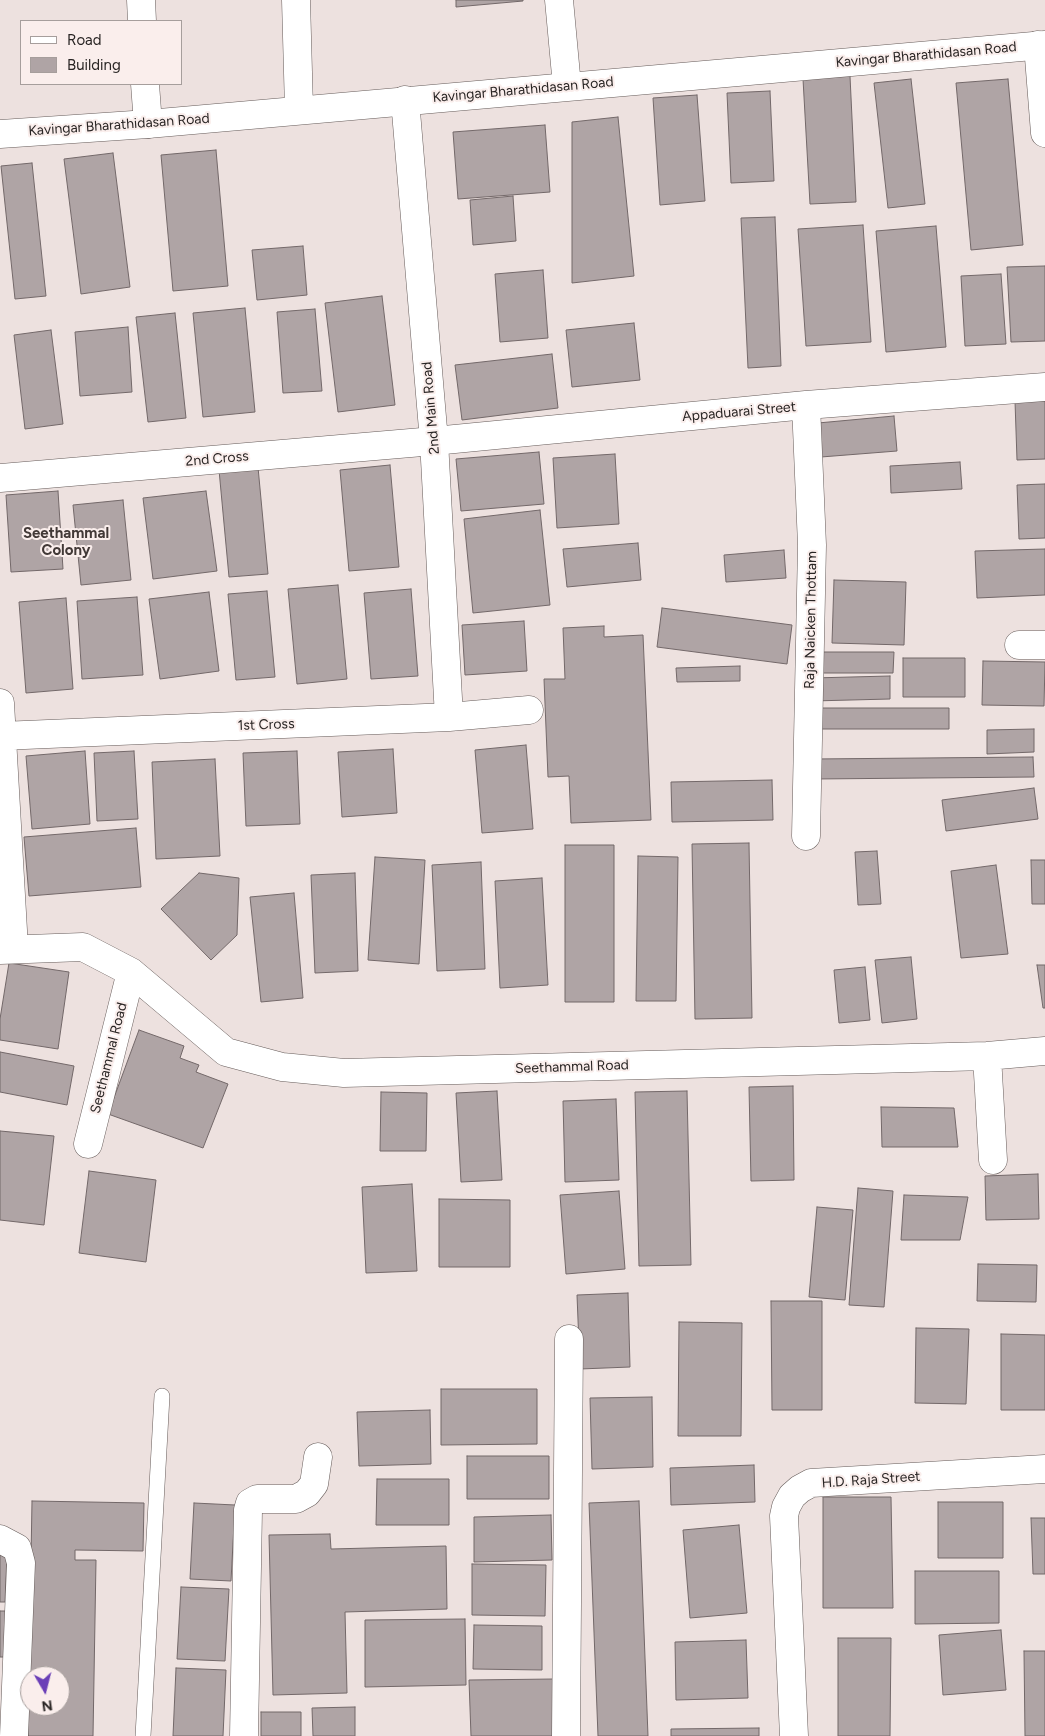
<!DOCTYPE html>
<style>
body{margin:0}
#map{position:relative;width:1045px;height:1736px;overflow:hidden;background:#ede1df;font-family:Figtree,sans-serif}
canvas{display:block}
.legend{position:absolute;left:20px;top:20px;width:162px;height:65px;box-sizing:border-box;background:#faeeec;border:1px solid #a69e9c;margin:0;padding:6px 9px;list-style:none;font-size:15px;color:#292524}
.legend li{display:flex;align-items:center;gap:10px;height:25px}
.legend b{width:25px;border:1px solid #a69e9c}
.north{position:absolute;left:20px;top:1666px;width:50px;height:50px;box-sizing:border-box;background:#faeeec;border:1px solid #a69e9c;border-radius:50%;rotate:172deg;font-size:14px;font-weight:700;line-height:20px;text-align:center;color:#292524}
.north::after{content:'';display:block;margin:auto;width:18px;height:22px;background:#6a3fb7;clip-path:polygon(50% 0,100% 100%,50% 72%,0 100%)}
</style>
<div id="map">
<canvas width="1045" height="1736"></canvas>
<ul class="legend">
<li><b style="height:6px;background:#fff"></b>Road</li>
<li><b style="height:14px;background:#afa4a5"></b>Building</li>
</ul>
<div class="north">N</div>
</div>
<script>
const g = document.querySelector('canvas').getContext('2d');
g.lineJoin = 'round';
function fill(path, color) {
  g.fillStyle = color;
  g.fill(path, 'evenodd');
}
function poly(rows) {
  const path = new Path2D();
  for (const r of rows) {
    path.moveTo(r[0], r[1]);
    for (let i = 2; i < r.length; i += 2) path.lineTo(r[i], r[i + 1]);
  }
  return path;
}
function strokePath(path, color, width, dash) {
  g.strokeStyle = color;
  g.lineWidth = width;
  g.lineCap = dash ? 'butt' : 'round';
  g.setLineDash(dash || []);
  g.stroke(path);
}
function write(font, color, halo, rows, align = 'center') {
  g.font = font + ' Figtree,sans-serif';
  g.lineWidth = 4;
  g.setLineDash([]);
  g.textBaseline = 'middle';
  g.strokeStyle = halo;
  g.fillStyle = color;
  for (const [text, x, y, turn = 0] of rows) {
    g.save();
    g.translate(x, y);
    g.rotate((+turn || 0) * Math.PI / 180);
    g.textAlign = isNaN(turn) ? turn : align;
    if (halo) g.strokeText(text, 0, 0);
    g.fillText(text, 0, 0);
    g.restore();
  }
}
const building = poly([
 [456,0,523,0,523,1,456,7,456,0],
 [850,76,856,202,810,204,803,79,850,76],
 [911,79,925,204,888,208,874,83,911,79],
 [1008,79,1023,245,971,250,956,83,1008,79],
 [770,91,774,181,731,183,727,93,770,91],
 [697,95,705,201,660,205,653,98,697,95],
 [618,117,634,276,572,283,572,122,618,117],
 [545,125,550,192,458,199,453,132,545,125],
 [216,150,228,286,173,291,161,155,216,150],
 [113,153,130,287,81,294,64,159,113,153],
 [32,163,46,296,15,299,1,166,32,163],
 [513,196,516,241,473,245,470,200,513,196],
 [775,217,781,366,748,368,741,218,775,217],
 [863,225,871,342,806,346,798,229,863,225],
 [936,226,946,347,886,352,876,231,936,226],
 [303,246,307,295,257,300,252,250,303,246],
 [1045,266,1045,341,1011,342,1007,267,1045,266],
 [543,270,548,338,500,342,495,274,543,270],
 [1001,274,1006,344,965,346,961,276,1001,274],
 [382,296,395,405,338,412,325,303,382,296],
 [245,308,255,412,203,417,193,313,245,308],
 [315,309,322,391,283,393,277,312,315,309],
 [175,313,186,418,148,422,136,317,175,313],
 [634,323,640,380,572,387,566,330,634,323],
 [128,327,132,392,80,396,75,332,128,327],
 [51,330,63,424,25,429,14,335,51,330],
 [552,354,558,408,462,420,455,365,552,354],
 [1015,401,1045,401,1045,459,1017,460,1015,401],
 [894,416,897,451,821,457,818,423,894,416],
 [539,452,544,504,461,511,456,459,539,452],
 [615,454,619,524,557,528,553,458,615,454],
 [960,462,962,489,891,493,890,466,960,462],
 [390,465,399,567,349,571,340,470,390,465],
 [258,467,268,574,229,577,219,470,258,467],
 [1045,484,1045,538,1019,539,1017,485,1045,484],
 [58,491,63,569,11,572,6,495,58,491],
 [206,491,217,571,153,579,143,498,206,491],
 [123,500,131,580,81,585,73,505,123,500],
 [540,510,550,605,473,613,464,519,540,510],
 [638,543,641,580,567,587,563,549,638,543],
 [1045,549,1045,595,977,598,975,551,1045,549],
 [784,550,786,578,726,582,724,555,784,550],
 [834,580,906,582,904,645,832,643,834,580],
 [338,585,347,679,297,684,288,589,338,585],
 [411,589,418,676,371,679,364,593,411,589],
 [267,591,275,677,236,680,228,594,267,591],
 [209,592,219,671,160,679,149,599,209,592],
 [137,597,143,675,82,679,77,601,137,597],
 [66,598,73,689,26,693,19,602,66,598],
 [662,608,792,625,787,664,657,647,662,608],
 [524,621,527,671,465,675,462,625,524,621],
 [604,626,604,637,643,635,651,820,571,823,569,776,548,777,544,679,565,679,563,628,604,626],
 [819,652,894,652,893,673,819,673,819,652],
 [903,658,965,658,965,697,903,697,903,658],
 [983,661,1045,662,1044,706,982,705,983,661],
 [740,666,740,681,677,682,676,668,740,666],
 [890,676,890,699,812,701,812,678,890,676],
 [816,708,949,708,949,729,816,729,816,708],
 [1034,729,1034,752,987,754,987,730,1034,729],
 [526,745,533,829,482,833,475,750,526,745],
 [393,749,397,813,342,817,338,752,393,749],
 [85,751,90,824,32,829,26,756,85,751],
 [134,751,138,819,97,821,94,753,134,751],
 [297,751,300,824,246,826,243,753,297,751],
 [1033,757,1034,777,814,779,813,759,1033,757],
 [215,759,220,856,156,859,152,762,215,759],
 [772,780,773,820,672,822,671,782,772,780],
 [1034,788,1038,819,946,831,942,800,1034,788],
 [136,828,141,887,29,896,24,837,136,828],
 [749,843,752,1018,695,1019,692,844,749,843],
 [565,845,614,845,614,1002,565,1002,565,845],
 [877,851,881,904,858,905,855,852,877,851],
 [638,856,678,857,676,1001,636,1001,638,856],
 [375,857,425,860,419,964,368,960,375,857],
 [1031,860,1045,860,1045,904,1032,904,1031,860],
 [481,862,485,969,437,971,432,865,481,862],
 [996,865,1008,954,961,958,951,871,996,865],
 [199,873,239,878,237,935,211,960,161,909,199,873],
 [355,873,358,971,315,973,311,875,355,873],
 [542,878,548,985,500,988,495,881,542,878],
 [294,893,303,998,261,1002,250,897,294,893],
 [911,957,917,1019,882,1023,875,960,911,957],
 [9,963,69,972,58,1049,0,1040,0,1019,9,963],
 [1037,965,1045,965,1045,1008,1043,1008,1037,965],
 [865,967,870,1020,839,1023,834,970,865,967],
 [139,1030,184,1046,180,1058,199,1065,196,1072,228,1084,203,1148,108,1114,139,1030],
 [0,1052,74,1066,67,1105,0,1092,0,1052],
 [793,1086,794,1180,751,1181,749,1087,793,1086],
 [497,1091,502,1180,461,1182,456,1093,497,1091],
 [687,1091,691,1265,639,1266,635,1092,687,1091],
 [381,1092,427,1093,426,1151,380,1151,381,1092],
 [616,1099,619,1180,565,1182,563,1101,616,1099],
 [881,1107,954,1108,958,1147,882,1147,881,1107],
 [0,1131,54,1136,44,1225,0,1220,0,1131],
 [89,1171,156,1180,146,1262,79,1253,89,1171],
 [1038,1174,1039,1219,986,1220,985,1176,1038,1174],
 [412,1184,417,1271,366,1273,362,1187,412,1184],
 [858,1188,893,1191,884,1307,849,1305,858,1188],
 [619,1191,625,1269,566,1274,560,1195,619,1191],
 [904,1195,968,1197,960,1240,901,1240,904,1195],
 [439,1199,510,1200,510,1267,439,1267,439,1199],
 [817,1207,853,1210,845,1300,809,1297,817,1207],
 [978,1264,1037,1265,1036,1302,977,1301,978,1264],
 [628,1293,630,1367,580,1369,577,1295,628,1293],
 [771,1301,822,1301,822,1410,772,1410,771,1301],
 [679,1322,742,1323,741,1436,678,1436,679,1322],
 [916,1328,969,1329,966,1404,915,1403,916,1328],
 [1001,1334,1045,1335,1045,1410,1001,1410,1001,1334],
 [441,1389,537,1389,537,1444,441,1445,441,1389],
 [652,1397,653,1467,592,1469,590,1398,652,1397],
 [430,1410,431,1464,359,1466,357,1412,430,1410],
 [467,1456,549,1456,549,1499,467,1499,467,1456],
 [754,1465,755,1502,671,1505,670,1468,754,1465],
 [377,1479,449,1479,449,1525,376,1525,377,1479],
 [823,1497,891,1497,893,1608,823,1608,823,1497],
 [32,1501,144,1503,143,1551,75,1550,75,1560,96,1560,93,1736,28,1736,32,1501],
 [30,1676,60,1676,60,1706,30,1706,30,1676],
 [639,1501,648,1736,598,1736,589,1503,639,1501],
 [938,1502,1003,1502,1003,1558,938,1558,938,1502],
 [194,1503,235,1505,231,1581,190,1579,194,1503],
 [551,1515,552,1560,474,1562,474,1517,551,1515],
 [1031,1518,1045,1518,1045,1574,1033,1574,1031,1518],
 [739,1525,747,1613,690,1618,683,1530,739,1525],
 [330,1534,331,1549,446,1546,447,1609,345,1612,347,1693,273,1695,269,1535,330,1534],
 [0,1554,7,1555,5,1602,0,1602,0,1554],
 [472,1564,546,1565,545,1616,472,1615,472,1564],
 [915,1571,999,1571,999,1623,915,1624,915,1571],
 [181,1587,229,1589,225,1661,177,1659,181,1587],
 [0,1611,6,1611,4,1657,0,1657,0,1611],
 [465,1619,466,1685,365,1687,365,1620,465,1619],
 [474,1625,542,1626,542,1670,473,1669,474,1625],
 [1001,1630,1006,1690,943,1695,939,1635,1001,1630],
 [838,1638,891,1638,890,1736,838,1736,838,1638],
 [746,1640,748,1698,676,1700,675,1642,746,1640],
 [1024,1651,1045,1651,1045,1736,1025,1736,1024,1651],
 [176,1668,226,1670,223,1736,173,1736,176,1668],
 [555,1679,556,1736,471,1736,469,1680,555,1679],
 [355,1707,355,1736,313,1736,312,1708,355,1707],
 [261,1712,301,1712,301,1736,261,1736,261,1712],
 [759,1728,759,1736,671,1736,671,1729,759,1728]
]);
fill(building, '#afa4a5');
strokePath(building, '#736869', 1);
const lane = poly([
 [143,1736,162,1396]
]);
const street = poly([
 [141,0,142,21],
 [296,0,299,109],
 [559,0,567,86],
 [1038,45,1045,133],
 [145,84,148,124],
 [405,100,434,441,449,717],
 [0,478,434,441,806,405,1045,387],
 [1019,645,1045,645],
 [0,703,14,948],
 [1,736,449,717,529,710],
 [806,836,812,545,806,405],
 [0,950,83,947,131,972,226,1052,282,1067,344,1073,987,1056,1045,1051],
 [987,1056,993,1160],
 [88,1144,131,972],
 [0,1539,17,1548,21,1563,14,1736],
 [244,1736,248,1510,250,1503,257,1499,296,1499,307,1493,314,1484,318,1457],
 [566,1736,569,1339],
 [794,1736,784,1516,786,1507,792,1496,800,1489,811,1483,1045,1469]
]);
const secondary = poly([
 [0,134,148,124,1045,45]
]);
strokePath(lane, '#665c5a', 16);
strokePath(street, '#665c5a', 29);
strokePath(secondary, '#665c5a', 29);
strokePath(lane, '#fff', 15);
strokePath(street, '#fff', 28);
strokePath(secondary, '#fff', 28);
write('14px', '#292524', '#faeeec', [
 ["Kavingar Bharathidasan Road",926,55,-5],
 ["Kavingar Bharathidasan Road",523,90,-5],
 ["Kavingar Bharathidasan Road",119,125,-4],
 ["2nd Main Road",431,408,-95],
 ["Appaduarai Street",739,412,-5],
 ["2nd Cross",217,459,-5],
 ["Raja Naicken Thottam",811,620,-89],
 ["1st Cross",266,725,-2],
 ["Seethammal Road",109,1058,-76],
 ["Seethammal Road",572,1067,-2],
 ["H.D. Raja Street",871,1480,-4]
]);
write('bold 15px', '#423937', '#faeeec', [
 ["Seethammal",66,534],
 ["Colony",66,551]
]);
</script>
